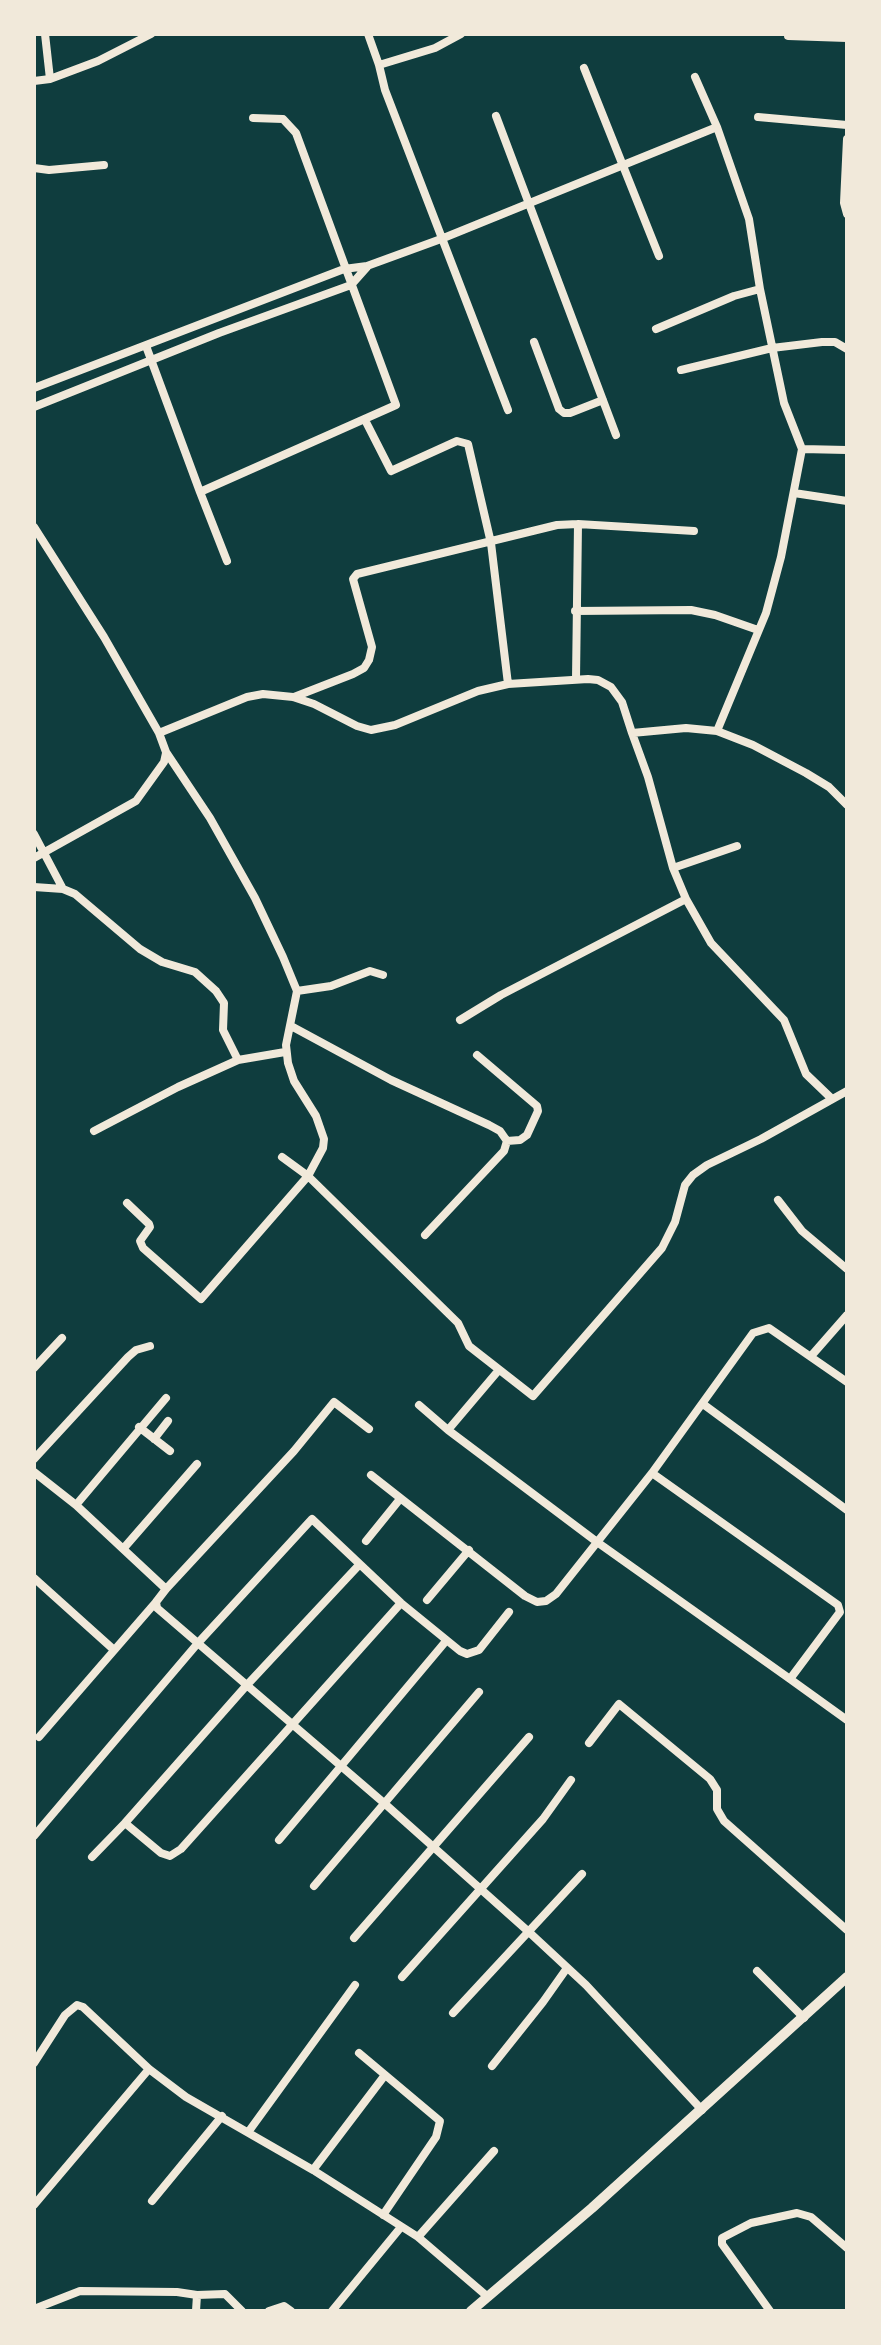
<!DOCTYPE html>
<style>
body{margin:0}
#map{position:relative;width:881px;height:2345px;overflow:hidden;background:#0f3d3e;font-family:"Golos Text",sans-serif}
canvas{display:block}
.frame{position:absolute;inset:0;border:36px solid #f1e9da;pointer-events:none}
</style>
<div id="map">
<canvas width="881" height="2345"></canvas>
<div class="frame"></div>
</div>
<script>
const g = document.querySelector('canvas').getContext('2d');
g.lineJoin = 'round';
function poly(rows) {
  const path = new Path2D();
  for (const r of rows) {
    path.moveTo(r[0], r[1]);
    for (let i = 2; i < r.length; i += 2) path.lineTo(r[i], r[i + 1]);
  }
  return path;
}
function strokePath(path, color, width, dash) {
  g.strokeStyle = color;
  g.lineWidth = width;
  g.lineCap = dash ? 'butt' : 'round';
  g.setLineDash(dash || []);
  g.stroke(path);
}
strokePath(poly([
 [45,34,50,79],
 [368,34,379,65,385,90,508,410],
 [788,36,847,38],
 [379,65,435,48,461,34],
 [584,68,659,256],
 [695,77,717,127],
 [34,81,50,79,98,61,151,34],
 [496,116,616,435],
 [758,117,847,125],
 [847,139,844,203,847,214],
 [34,168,49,170,104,165],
 [656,329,734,296,760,289,784,403,802,449,781,557,766,613,717,731],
 [534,342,559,409,564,413,570,413,603,400],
 [146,346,200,492,396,405,296,133,283,119,253,118],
 [681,370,772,348,822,342,835,342,847,349],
 [34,388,344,269,367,266,441,239,717,127,749,219,760,289],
 [34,407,219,333,351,285,367,267],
 [365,420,391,471,457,441,468,444,491,543,508,684],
 [802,449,847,450],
 [200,492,227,561],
 [794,493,847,501],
 [578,524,694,531],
 [34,527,104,637,159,733,166,752,210,818,255,898,283,957,297,991,286,1045,288,1063,294,1081,316,1116,324,1139,323,1148,308,1176,201,1299,143,1248,140,1241,150,1227,149,1224,127,1203],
 [575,611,691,610,715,615,758,630],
 [294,697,353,674,364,668,369,660,372,647,353,579,357,574,557,525,578,524,576,679],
 [159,733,247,697,263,694,293,697,314,704,357,726,371,730,395,725,478,691,508,684,588,679,598,680,611,687,622,702,632,733,686,728,717,731,753,745,806,773,829,787,847,805],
 [632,733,648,777,673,868,686,899,711,943,784,1020,806,1074,831,1098],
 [34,834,63,889],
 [34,858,136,801,164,762,166,753],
 [673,868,737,846],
 [34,887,63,889,75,894,140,949,162,962,195,972,216,991,224,1003,223,1030,238,1060],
 [297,991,331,986,370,971,383,975],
 [460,1020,501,995,686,899],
 [291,1026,391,1080,489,1125,500,1131,507,1141,504,1151,425,1235],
 [477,1055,537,1106,538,1111,527,1135,520,1140,507,1141],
 [94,1131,178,1087,238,1060,285,1052],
 [282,1157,308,1176,458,1323,469,1346,533,1396,662,1248,675,1222,685,1185,693,1175,707,1165,761,1139,847,1091],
 [778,1200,802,1231,847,1269],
 [812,1355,847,1315],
 [34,1368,62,1338],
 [703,1404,847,1510],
 [419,1405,448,1430,597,1542,790,1679,840,1612,838,1605,652,1473],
 [139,1427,170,1451],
 [448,1430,498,1371],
 [154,1439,168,1421],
 [34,1459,128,1357,136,1350,150,1346],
 [34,1472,76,1505,166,1589,156,1602,157,1608,384,1803,530,1933,586,1985,702,2110],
 [371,1475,525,1596,537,1602,546,1601,556,1594,652,1473,753,1333,769,1328,847,1382],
 [76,1505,166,1398],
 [366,1541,400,1499],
 [123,1549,197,1464],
 [34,1578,113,1649],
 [166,1589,294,1451,334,1402,369,1429],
 [427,1600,469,1550],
 [790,1679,847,1720],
 [39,1737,156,1602],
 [589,1743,619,1704,710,1779,717,1790,717,1809,724,1821,847,1930],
 [125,1823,161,1853,170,1856,181,1849,401,1603],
 [34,1836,198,1643,312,1519,401,1603,460,1651,467,1654,479,1650,509,1612],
 [279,1840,446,1641],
 [92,1857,125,1823,246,1686,359,1565],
 [314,1886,479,1692],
 [354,1938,529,1737],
 [757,1971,804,2018],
 [402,1977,543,1819,571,1780],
 [453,2013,582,1874],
 [359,2053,440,2121,436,2137,383,2215],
 [34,2063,65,2015,77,2005,83,2007,149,2069,186,2097,313,2170,418,2237,488,2297],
 [492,2066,543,2002,567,1968],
 [249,2131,355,1985],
 [313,2170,385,2075],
 [152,2201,222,2116],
 [34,2205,149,2069],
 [418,2237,494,2151],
 [34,2309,80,2291,177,2292,197,2295,225,2294,242,2311],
 [196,2311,197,2295],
 [269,2311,284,2306,291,2311],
 [332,2311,401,2227],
 [770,2311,722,2244,722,2238,751,2223,797,2213,811,2217,847,2248]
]), '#f1e9da', 8);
strokePath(poly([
 [471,2311,592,2208,847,1977]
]), '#f1e9da', 10);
</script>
